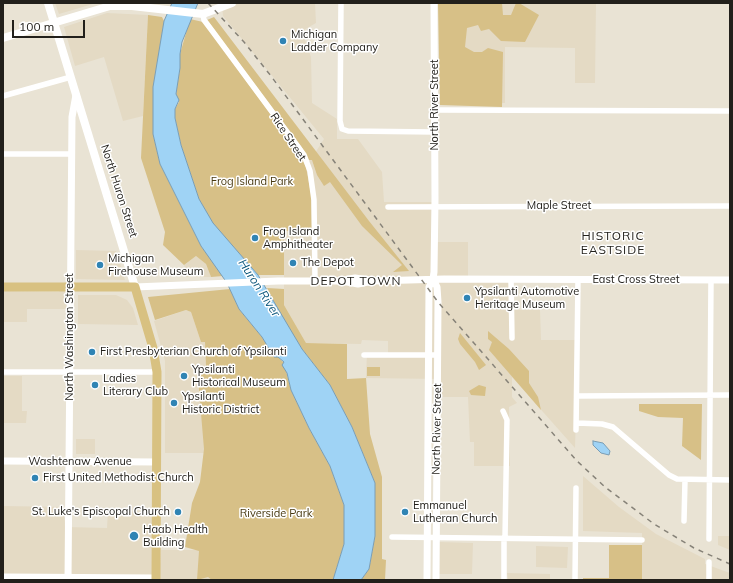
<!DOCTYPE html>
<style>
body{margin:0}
#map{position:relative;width:733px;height:583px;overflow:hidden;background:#e9e3d4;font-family:Mulish,sans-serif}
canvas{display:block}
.frame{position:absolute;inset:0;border:4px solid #22201b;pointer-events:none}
.scale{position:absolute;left:12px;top:20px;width:73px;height:18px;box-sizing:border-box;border:2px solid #22201b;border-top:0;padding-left:5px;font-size:12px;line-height:14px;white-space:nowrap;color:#22201b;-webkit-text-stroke:3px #fff;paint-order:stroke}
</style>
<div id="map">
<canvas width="733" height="583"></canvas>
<div class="frame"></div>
<div class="scale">100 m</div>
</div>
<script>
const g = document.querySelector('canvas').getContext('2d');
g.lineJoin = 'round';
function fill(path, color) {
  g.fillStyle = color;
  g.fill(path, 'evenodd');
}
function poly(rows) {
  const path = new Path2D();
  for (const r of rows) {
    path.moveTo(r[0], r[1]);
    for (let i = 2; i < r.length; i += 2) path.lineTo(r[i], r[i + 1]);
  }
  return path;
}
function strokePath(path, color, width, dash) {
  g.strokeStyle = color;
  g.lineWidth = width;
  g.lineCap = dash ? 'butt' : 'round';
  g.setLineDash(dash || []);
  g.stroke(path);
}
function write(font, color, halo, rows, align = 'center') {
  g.font = font + ' Mulish,sans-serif';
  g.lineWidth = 3;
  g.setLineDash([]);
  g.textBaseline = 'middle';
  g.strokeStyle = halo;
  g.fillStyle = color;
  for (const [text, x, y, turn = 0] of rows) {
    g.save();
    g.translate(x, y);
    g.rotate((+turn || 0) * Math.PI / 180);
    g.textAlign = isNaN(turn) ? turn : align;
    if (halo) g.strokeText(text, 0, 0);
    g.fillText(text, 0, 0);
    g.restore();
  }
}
fill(poly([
 [55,3,96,3,59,14],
 [222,3,315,3,316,23,302,31,311,57,312,103,337,119,337,139,358,139,382,172,384,202,436,202,435,242,468,242,468,279,511,280,511,310,540,310,541,340,578,340,575,448,512,377,512,397,517,403,509,407,510,466,474,466,474,442,470,442,468,397,440,397,440,379,366,378,367,353,388,353,388,341,362,340,361,344,306,343,284,305,284,231,306,167,324,139,223,16],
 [447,3,596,3,595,83,575,83,575,48,505,47,505,103,446,103],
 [107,13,148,15,143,116,123,121,104,57,75,66,64,27],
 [76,250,116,251,125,280,76,279],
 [196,256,206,264,211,277,186,277,184,265],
 [61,290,66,291,66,309,27,309,27,322,3,322,3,291,59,292],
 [78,295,116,295,127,300,133,308,138,325,78,324],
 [186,310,191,312,201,342,205,342,206,453,165,453,165,361,154,321],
 [3,376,22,376,22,411,27,411,26,423,3,423],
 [76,439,95,439,95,454,76,454],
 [583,476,619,507,656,534,705,559,705,564,730,573,730,580,642,580,642,533,583,531],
 [3,506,64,507,65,527,107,528,108,511,153,512,153,580,3,580],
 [718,536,730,536,730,550,718,545],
 [439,542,473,543,472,574,438,574],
 [536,546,568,547,567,568,536,567],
 [161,550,211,550,212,580,159,580],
 [507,573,550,574,550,580,508,580]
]), '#e4dac4');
fill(poly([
 [438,3,502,3,503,15,511,15,516,3,519,3,539,15,525,42,501,41,489,29,481,31,478,25,467,28,465,47,474,52,482,52,488,48,503,52,502,107,440,105],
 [148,15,162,17,164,21,153,87,153,134,160,164,201,246,223,276,211,277,206,264,196,256,184,265,163,245,165,232,141,158],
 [214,17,369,221,409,271,393,272,402,265,362,226,330,182,324,186,317,175,312,160,309,160,301,146,207,20],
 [190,19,203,22,299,153,306,167,311,194,312,231,284,231,284,275,258,275,212,223,199,199,181,145,175,118,175,109,179,102,176,94,180,68,180,54],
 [267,288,284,289,284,305,306,343,347,344,347,379,366,378,370,434,382,477,382,559,386,560,385,580,361,580,369,569,375,536,375,483,352,427,330,385,302,349,279,313],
 [230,289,239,309,262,337,274,357,278,357,284,363,291,390,309,428,330,466,344,505,344,544,333,580,212,580,208,577,197,580,199,551,185,547,192,503,200,482,204,449,198,378,206,371,205,342,201,342,191,312,186,310,155,320,148,297],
 [488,331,509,349,529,371,529,383,538,397,541,410,489,350,492,342,488,339],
 [460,333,486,365,479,370,475,362,460,344,458,339],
 [367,367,380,367,380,376,367,376],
 [479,385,486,387,485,396,471,395,469,391],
 [639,404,702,404,701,460,682,446,683,418,658,417,639,411],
 [609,545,642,545,642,580,583,580,583,578,609,578]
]), '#d7c087');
const water = poly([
 [172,3,198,3,182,42,180,54,180,68,176,94,179,100,175,109,175,118,181,145,199,199,213,223,258,275,302,349,330,385,352,427,375,483,375,536,369,569,361,580,333,580,344,544,344,505,330,466,309,428,291,390,287,373,282,365,284,362,278,357,274,357,262,337,239,309,227,283,201,246,160,164,153,134,153,87,164,21,172,3],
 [593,441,603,443,610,451,609,455,601,453,593,445,593,441]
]);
fill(water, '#9fd3f5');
strokePath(water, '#7a9db4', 1);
strokePath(poly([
 [341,3,340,121,342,129,348,131,435,132],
 [203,14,204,20,213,32,304,155,310,171,314,200,315,280],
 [3,96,71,77],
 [435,110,730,111],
 [3,154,71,154],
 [388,207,730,206],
 [511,280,512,338],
 [364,355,438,355],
 [3,372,157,372],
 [577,396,730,395],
 [503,411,507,420,505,538],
 [577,423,602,424,613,427,669,475,677,479,730,480],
 [576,430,578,279],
 [684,521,685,480],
 [392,537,642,540],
 [504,538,504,580],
 [709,539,711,280],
 [575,580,576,488],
 [709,580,709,562]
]), '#fff', 5.5);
strokePath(poly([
 [433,279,437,287,438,302,436,580],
 [342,281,358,284,373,281],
 [135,287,278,281,340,281,355,278,374,281,444,279,730,280],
 [3,461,157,462],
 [3,577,156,578],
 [68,580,72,117,76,95],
 [427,580,429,287,433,279,434,272,435,199,434,3]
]), '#fff', 7);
strokePath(poly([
 [48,3,135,287],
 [3,38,110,6,132,6,203,14,232,3]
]), '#fff', 8);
strokePath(poly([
 [3,287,135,287,153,348,157,372,156,580]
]), '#d8c181', 9);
strokePath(poly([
 [208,3,244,42,271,76,438,302,577,461,605,487,654,524,694,548,730,564]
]), '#868278', 1.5, [5, 5]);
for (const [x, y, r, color] of [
 [283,41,4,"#3084b4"],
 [255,238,4,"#3084b4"],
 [293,263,4,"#3084b4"],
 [100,265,4,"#3084b4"],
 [467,298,4,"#3084b4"],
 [92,352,4,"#3084b4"],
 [184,376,4,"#3084b4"],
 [95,385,4,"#3084b4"],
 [174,403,4,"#3084b4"],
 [35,478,4,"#3084b4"],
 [178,512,4,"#3084b4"],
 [405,512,4,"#3084b4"],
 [134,536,5,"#3084b4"]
]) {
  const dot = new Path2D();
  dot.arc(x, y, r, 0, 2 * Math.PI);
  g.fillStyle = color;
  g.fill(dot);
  strokePath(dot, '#fff', 1.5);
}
write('11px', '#22201b', '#fff', [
 ["Michigan",291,35],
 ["Ladder Company",291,48],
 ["Frog Island",263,232],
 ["Amphitheater",263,245],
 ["Michigan",108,259],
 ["Firehouse Museum",108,272],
 ["The Depot",301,263],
 ["Ypsilanti Automotive",475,292],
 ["Heritage Museum",475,305],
 ["First Presbyterian Church of Ypsilanti",100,352],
 ["Ypsilanti",192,370],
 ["Historical Museum",192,383],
 ["Ladies",103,379],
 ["Literary Club",103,392],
 ["Ypsilanti",182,397],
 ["Historic District",182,410],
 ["First United Methodist Church",43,478],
 ["Emmanuel",413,506],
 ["Lutheran Church",413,519],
 ["St. Luke's Episcopal Church",170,512,"right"],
 ["Haab Health",143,530],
 ["Building",143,543]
], 'left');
write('11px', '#22201b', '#fff', [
 ["North River Street",435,105,-90],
 ["Rice Street",288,137,56],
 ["North Huron Street",119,191,72],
 ["Maple Street",559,206],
 ["East Cross Street",636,280],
 ["North Washington Street",70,337,-90],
 ["North River Street",437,429,-89],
 ["Washtenaw Avenue",80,462]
]);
write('11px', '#483910', '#fff', [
 ["Frog Island Park",252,182],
 ["Riverside Park",276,514]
]);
g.letterSpacing = '1px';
write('12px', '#22201b', '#fff', [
 ["HISTORIC",613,236],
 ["EASTSIDE",613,250],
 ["DEPOT TOWN",356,281]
]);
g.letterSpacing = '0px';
write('italic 12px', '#0e587d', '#fff', [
 ["Huron River",259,288,57]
]);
</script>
